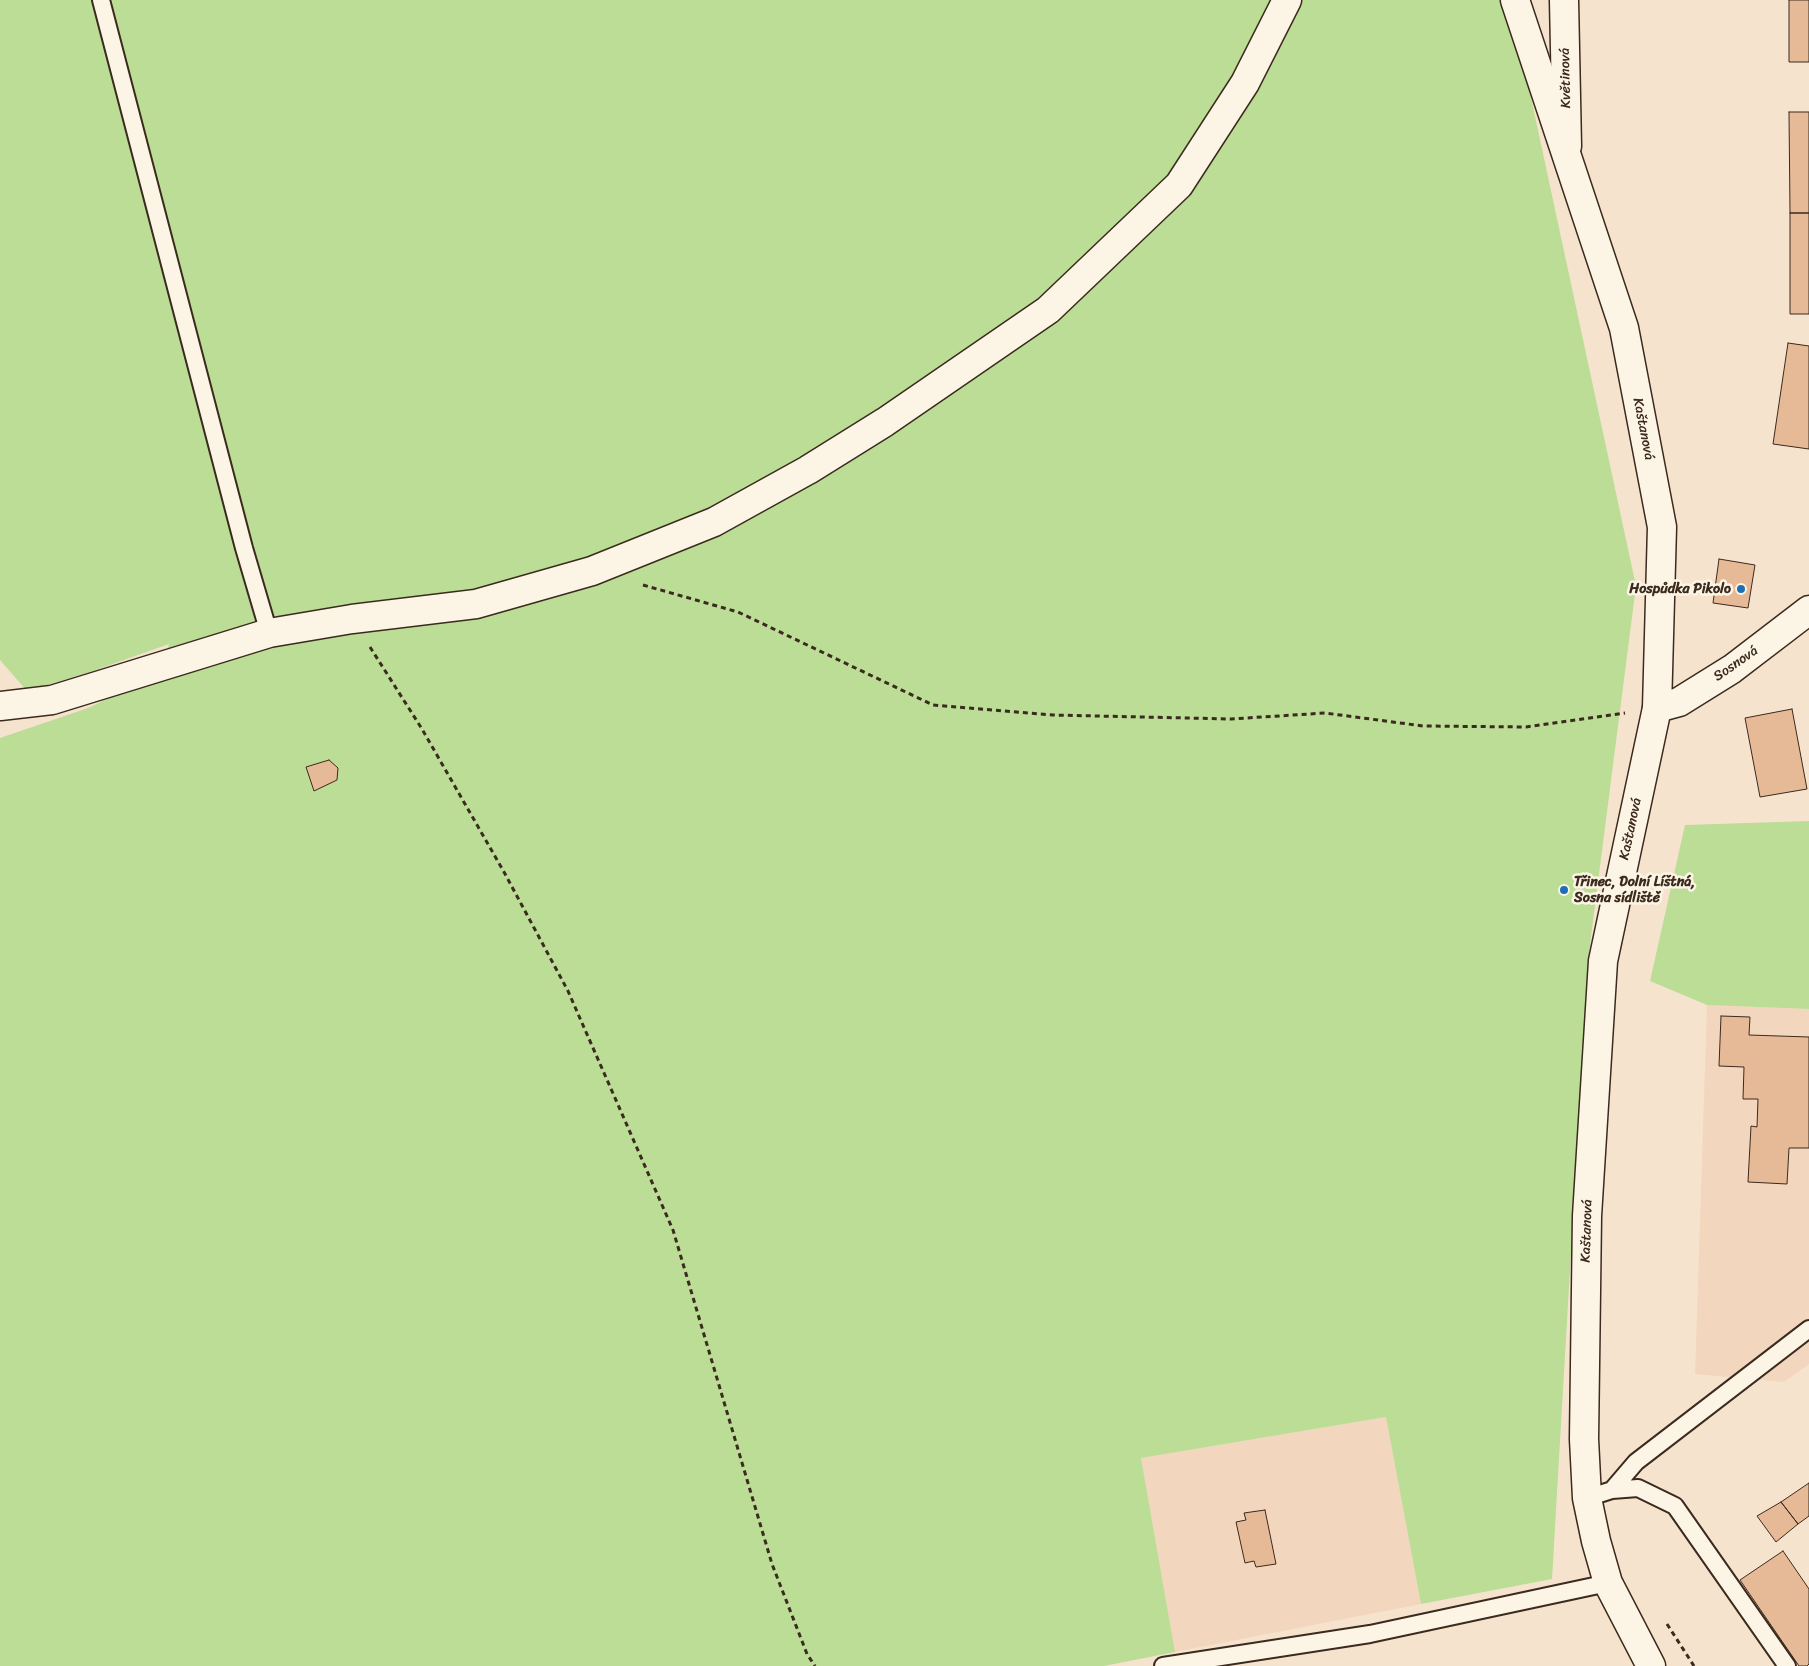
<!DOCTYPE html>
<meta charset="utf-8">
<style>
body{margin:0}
canvas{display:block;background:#f6e3ce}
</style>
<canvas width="1809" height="1666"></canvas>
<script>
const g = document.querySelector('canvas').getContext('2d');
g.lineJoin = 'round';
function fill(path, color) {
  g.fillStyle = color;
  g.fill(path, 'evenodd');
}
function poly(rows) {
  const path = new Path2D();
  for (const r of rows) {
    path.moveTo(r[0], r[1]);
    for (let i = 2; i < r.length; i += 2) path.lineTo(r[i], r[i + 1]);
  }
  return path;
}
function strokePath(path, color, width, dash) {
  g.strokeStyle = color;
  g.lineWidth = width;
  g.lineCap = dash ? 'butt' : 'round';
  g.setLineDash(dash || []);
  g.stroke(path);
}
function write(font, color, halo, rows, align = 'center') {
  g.font = font + ' Sriracha,sans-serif';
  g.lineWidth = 5;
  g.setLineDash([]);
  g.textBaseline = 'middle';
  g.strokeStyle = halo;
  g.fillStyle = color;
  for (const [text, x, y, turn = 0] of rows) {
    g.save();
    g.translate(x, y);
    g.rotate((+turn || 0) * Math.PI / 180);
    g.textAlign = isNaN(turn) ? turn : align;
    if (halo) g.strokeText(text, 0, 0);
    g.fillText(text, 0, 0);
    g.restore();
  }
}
fill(poly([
 [1707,1005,1809,1009,1809,1364,1784,1382,1695,1374],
 [1386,1417,1421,1604,1175,1652,1141,1458]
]), '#f2d7be');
fill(poly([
 [0,0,1510,0,1636,586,1588,960,1552,1579,1421,1604,1386,1417,1141,1458,1175,1652,1104,1666,0,1666,0,738,88,708,160,674,169,644,90,672,27,691,0,660],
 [1809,821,1809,1009,1707,1005,1650,981,1685,825]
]), '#bbdd96');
const building = poly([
 [1789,0,1809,0,1809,62,1789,62,1789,0],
 [1789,112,1809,112,1809,213,1790,213,1789,112],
 [1790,213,1809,213,1809,314,1790,314,1790,213],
 [1788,343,1809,346,1809,449,1773,444,1788,343],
 [1719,559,1755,565,1748,608,1713,603,1719,559],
 [1792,709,1807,789,1760,797,1745,718,1792,709],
 [329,760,338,768,337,780,314,791,306,767,329,760],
 [1721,1016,1750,1017,1749,1035,1809,1037,1809,1148,1789,1148,1787,1184,1748,1182,1751,1126,1757,1127,1758,1099,1743,1099,1744,1067,1719,1066,1721,1016],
 [1809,1483,1809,1516,1798,1524,1781,1502,1809,1483],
 [1781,1502,1798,1524,1776,1542,1757,1516,1781,1502],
 [1265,1510,1276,1564,1256,1567,1254,1561,1245,1563,1236,1522,1246,1520,1244,1513,1265,1510],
 [1783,1551,1809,1589,1809,1664,1807,1666,1799,1666,1740,1580,1783,1551]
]);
fill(building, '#e7ba97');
strokePath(building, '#3b2a1e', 1);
const service = poly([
 [101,0,244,548,269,633],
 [1612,1490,1636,1462,1809,1329],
 [1587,1498,1612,1490,1638,1488,1675,1506,1787,1666],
 [1163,1666,1370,1634,1608,1583]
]);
const minor = poly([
 [1564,0,1567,146],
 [0,706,52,700,269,633,352,619,476,604,592,571,714,522,808,470,885,422,1048,310,1179,185,1245,83,1287,0],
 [1657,708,1679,702,1732,669,1809,610]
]);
const tertiary = poly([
 [1515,0,1624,328,1662,527,1657,708,1603,961,1587,1216,1584,1439,1587,1498,1596,1541,1608,1583,1651,1666]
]);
strokePath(service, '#3b2a1e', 20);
strokePath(minor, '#3b2a1e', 31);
strokePath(tertiary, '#3b2a1e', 31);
strokePath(poly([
 [643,585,738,612,933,705,1053,715,1231,719,1325,713,1423,726,1526,727,1625,713],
 [370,647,422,729,504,872,568,991,673,1230,772,1564,807,1654,815,1666],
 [1667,1624,1694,1666]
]), '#3b2a1e', 3, [5, 4]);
strokePath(service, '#fcf5e5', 16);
strokePath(minor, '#fcf5e5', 28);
strokePath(tertiary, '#fcf5e5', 28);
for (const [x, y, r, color] of [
 [1741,589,5,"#1f6fb2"],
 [1564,890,5,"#1f6fb2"]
]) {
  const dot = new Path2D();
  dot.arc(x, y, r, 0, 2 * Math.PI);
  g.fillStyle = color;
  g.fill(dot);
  strokePath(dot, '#fcf5e5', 2);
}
write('14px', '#3b2a1e', '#fcf5e5', [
 ["Květinová",1566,78,-91],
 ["Kaštanová",1643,429,79],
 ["Sosnová",1736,664,-35],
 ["Kaštanová",1631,829,-78],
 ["Kaštanová",1587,1231,-88]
]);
write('bold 14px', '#3b2a1e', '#fcf5e5', [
 ["Hospůdka Pikolo",1731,589],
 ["Třinec, Dolní Líštná,",1574,882,"left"],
 ["Sosna sídliště",1574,898,"left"]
], 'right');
</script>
